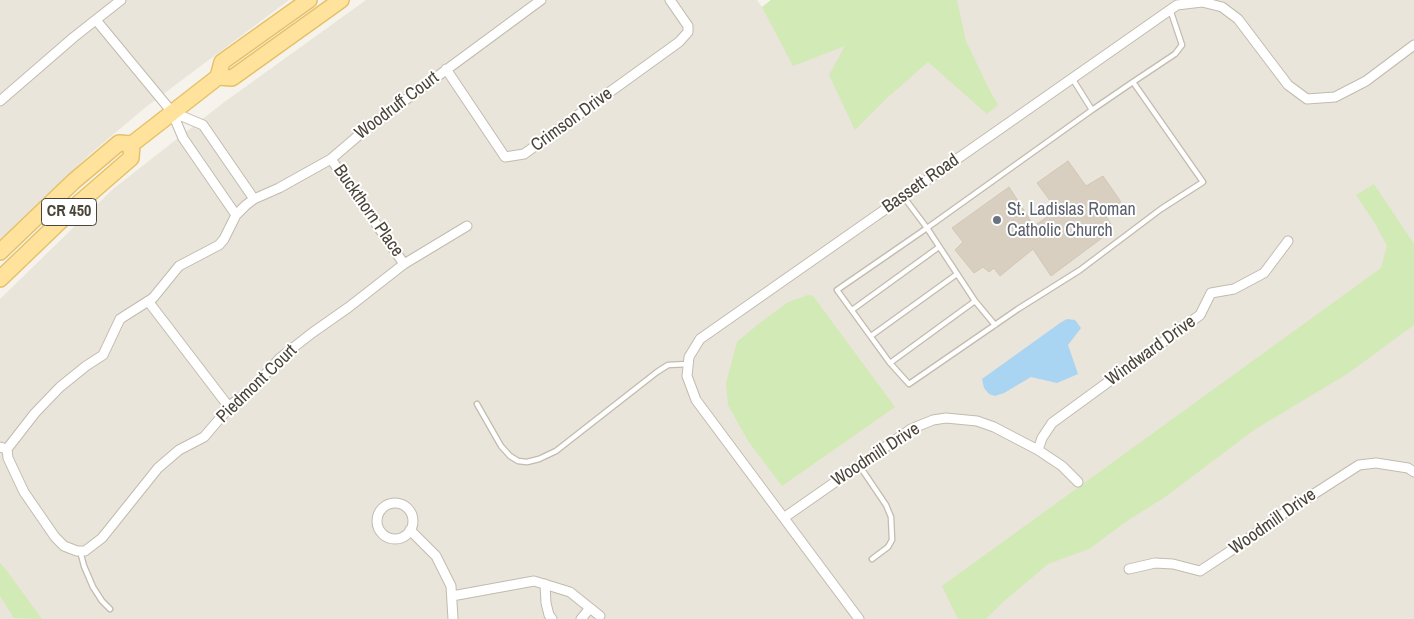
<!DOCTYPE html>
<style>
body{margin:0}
canvas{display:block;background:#f6f3ec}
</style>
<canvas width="1414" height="619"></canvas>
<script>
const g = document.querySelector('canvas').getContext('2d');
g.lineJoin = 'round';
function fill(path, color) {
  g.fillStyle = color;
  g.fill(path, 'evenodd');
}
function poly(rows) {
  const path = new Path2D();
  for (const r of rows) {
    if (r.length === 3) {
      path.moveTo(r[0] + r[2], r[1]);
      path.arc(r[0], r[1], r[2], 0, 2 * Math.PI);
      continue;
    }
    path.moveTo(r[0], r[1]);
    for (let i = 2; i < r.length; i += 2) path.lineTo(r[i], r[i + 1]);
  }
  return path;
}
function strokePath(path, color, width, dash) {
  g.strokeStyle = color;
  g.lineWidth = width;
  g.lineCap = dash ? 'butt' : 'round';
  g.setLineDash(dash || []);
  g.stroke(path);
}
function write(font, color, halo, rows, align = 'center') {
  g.font = font + ' "Archivo Narrow",sans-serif';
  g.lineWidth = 4;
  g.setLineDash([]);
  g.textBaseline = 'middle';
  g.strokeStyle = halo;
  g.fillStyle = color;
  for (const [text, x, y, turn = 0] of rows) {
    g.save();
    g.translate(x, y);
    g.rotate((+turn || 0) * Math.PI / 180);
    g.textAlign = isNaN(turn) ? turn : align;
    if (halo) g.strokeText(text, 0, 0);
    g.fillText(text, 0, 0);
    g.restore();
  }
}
fill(poly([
 [0,0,289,0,146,107,90,154,0,241],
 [366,0,757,0,762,7,771,0,1414,0,1414,619,0,619,0,299,113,189,223,103]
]), '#eae5da');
fill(poly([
 [771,0,957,0,966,41,988,87,998,105,987,114,928,62,887,98,855,130,829,75,845,46,793,66,762,7],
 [1374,184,1414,244,1414,325,1347,374,1254,430,1165,497,1127,521,1089,549,1048,564,1003,602,986,619,958,619,942,586,1381,268,1387,246,1376,225,1356,195],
 [808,295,813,296,895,407,782,486,748,441,728,405,726,383,737,342,761,322,788,302],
 [0,563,7,571,42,619,14,618,0,596]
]), '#d2eab5');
fill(poly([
 [1067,319,1075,320,1081,328,1068,345,1078,374,1057,383,1031,377,1004,393,995,396,989,394,984,388,982,379,1060,323]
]), '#a9d4f2');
const building = poly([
 [1068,161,1086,186,1103,176,1121,202,1104,213,1114,229,1051,276,1033,249,1000,276,994,268,989,272,983,267,974,273,955,250,963,242,952,228,1009,187,1034,226,1057,210,1037,183,1068,161]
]);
fill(building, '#d8cfc1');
strokePath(building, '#d3c7b4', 1);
const service = poly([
 [1133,82,1175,54,1182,45,1170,9],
 [903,196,927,228,837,290,890,363,909,384,1018,309,1080,270,1161,209,1203,182,1133,82,1092,110,1072,78],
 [852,310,939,247],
 [995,325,975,301,927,228,1092,110],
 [871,336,957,274],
 [890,363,975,301],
 [477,404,501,446,510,456,518,461,527,462,539,459,556,451,657,372,668,365,688,364],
 [859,465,886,505,891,517,892,540,888,547,872,559],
 [80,551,84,566,93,587,102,601,110,609]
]);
const minor = poly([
 [96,20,172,112,183,138,236,215],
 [446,69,505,157,524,154,679,42,688,32,688,26,670,0],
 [0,101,74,37,121,0],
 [172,112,203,125,254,199],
 [331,159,404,264],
 [148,301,229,407],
 [0,447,7,449,35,413,60,387,86,366,103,355,120,319,153,298,179,266,219,245,224,239,236,215,246,205,254,199,279,188,331,159,366,129,541,0],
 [7,449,8,458,24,492,55,537,64,546,77,551,85,551,102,538,158,468,179,450,204,437,233,403,252,389,280,358,312,333,349,307,404,264,467,226],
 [1038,450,1042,438,1052,423,1200,315,1211,293,1234,289,1264,273,1288,241],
 [395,521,18],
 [785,517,911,429,933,420,946,418,977,421,994,427,1038,450,1062,466,1078,482],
 [410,530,436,556,451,586,453,619],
 [1129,569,1155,563,1173,564,1200,571,1241,544,1275,519,1359,465,1376,463,1408,468,1414,472],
 [545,584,546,603,549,615,552,619],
 [452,596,534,581,570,592,600,616],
 [581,619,590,608],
 [859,619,696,400,687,376,689,357,700,339,1177,5,1202,2,1222,7,1238,19,1288,85,1307,99,1335,97,1366,81,1414,45]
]);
const primary = poly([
 [218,77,222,62,309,0],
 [0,252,74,181,119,143,132,144,218,77,232,78,341,0],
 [0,279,78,204,131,158,132,144]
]);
strokePath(service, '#c2bbae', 7);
strokePath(minor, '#c2bbae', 11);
strokePath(primary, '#e6c16a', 18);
strokePath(service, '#fff', 4.5);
strokePath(minor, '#fff', 9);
strokePath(primary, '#ffe39c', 15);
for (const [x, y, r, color] of [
 [997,220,5,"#6b7280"]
]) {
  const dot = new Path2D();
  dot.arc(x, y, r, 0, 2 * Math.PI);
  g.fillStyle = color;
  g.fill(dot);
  strokePath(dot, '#fff', 2);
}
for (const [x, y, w] of [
 [69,212,55]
]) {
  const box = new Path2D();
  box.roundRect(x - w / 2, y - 13.5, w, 27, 4);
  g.fillStyle = '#fff';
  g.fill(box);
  strokePath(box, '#4b4439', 1);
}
write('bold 16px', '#4b4439', null, [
 ["CR 450",69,212]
]);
write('18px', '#4b4439', '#fff', [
 ["Woodruff Court",397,106,-37],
 ["Crimson Drive",572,120,-36],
 ["Bassett Road",921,184,-35],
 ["Buckthorn Place",368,211,55],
 ["Windward Drive",1151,351,-36],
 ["Piedmont Court",257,384,-44],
 ["Woodmill Drive",876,455,-33],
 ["Woodmill Drive",1273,522,-35]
]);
write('18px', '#5b616d', '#fff', [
 ["St. Ladislas Roman",1007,210],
 ["Catholic Church",1007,231]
], 'left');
</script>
